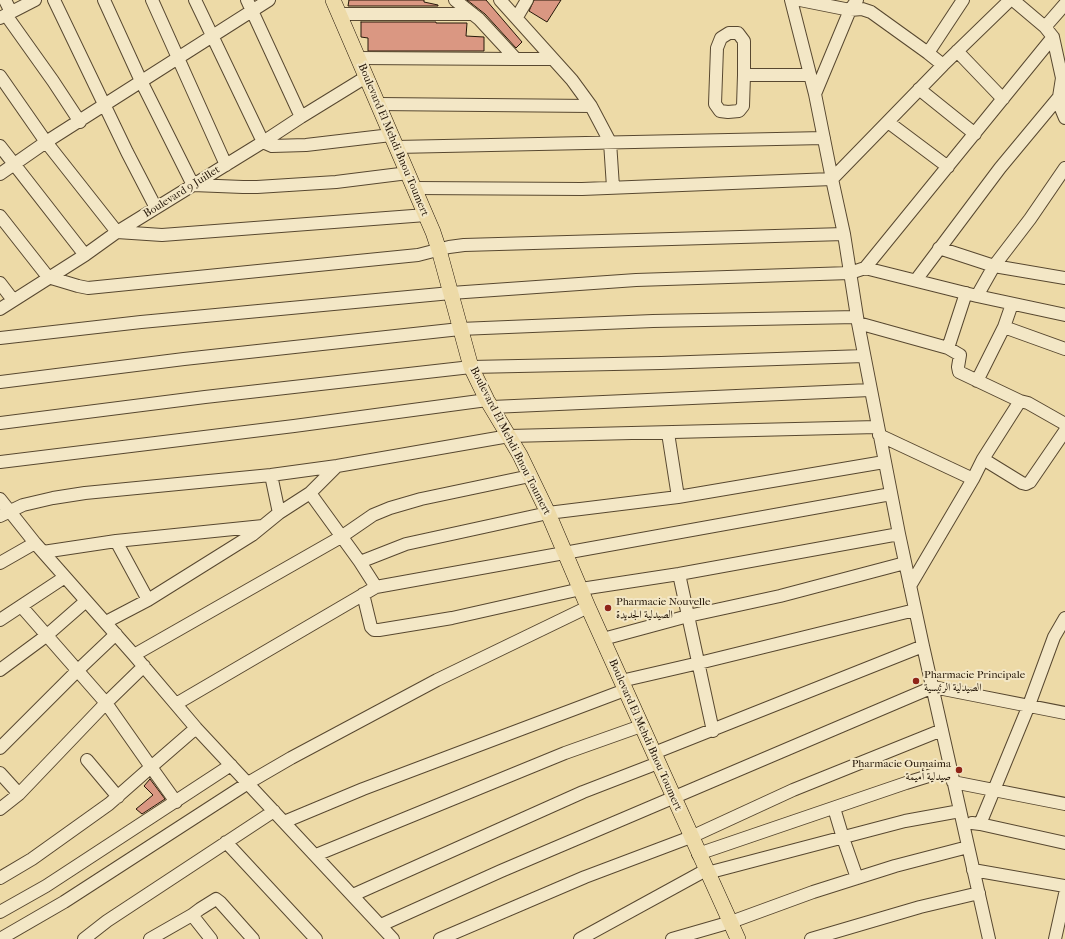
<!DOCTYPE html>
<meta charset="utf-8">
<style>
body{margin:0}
canvas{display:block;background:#eddaa7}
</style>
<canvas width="1065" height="939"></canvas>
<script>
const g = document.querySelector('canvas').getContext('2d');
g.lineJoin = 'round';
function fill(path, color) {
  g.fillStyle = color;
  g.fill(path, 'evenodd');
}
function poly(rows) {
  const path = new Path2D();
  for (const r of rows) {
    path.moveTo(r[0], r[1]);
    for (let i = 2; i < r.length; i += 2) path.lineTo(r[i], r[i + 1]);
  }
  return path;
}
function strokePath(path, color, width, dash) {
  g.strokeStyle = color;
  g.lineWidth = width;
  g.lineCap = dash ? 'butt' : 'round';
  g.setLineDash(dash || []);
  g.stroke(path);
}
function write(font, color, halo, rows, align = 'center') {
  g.font = font + ' "IM FELL French Canon",Amiri,serif';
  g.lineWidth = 4;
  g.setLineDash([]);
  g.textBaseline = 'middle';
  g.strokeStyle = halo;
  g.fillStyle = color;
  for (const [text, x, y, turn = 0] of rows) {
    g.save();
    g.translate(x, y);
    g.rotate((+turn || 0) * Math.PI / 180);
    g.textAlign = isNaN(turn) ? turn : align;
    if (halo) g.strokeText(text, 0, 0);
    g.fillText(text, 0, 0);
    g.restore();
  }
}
const building = poly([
 [349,0,424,0,424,2,438,5,438,6,348,6,349,0],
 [467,0,486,0,522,42,516,48,485,14,467,0],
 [534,0,561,0,547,22,529,11,534,0],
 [361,22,436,22,436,23,467,23,466,36,484,37,484,51,368,51,368,38,361,37,361,22],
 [150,779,165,799,142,814,136,809,153,795,144,786,150,779]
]);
fill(building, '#da9782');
strokePath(building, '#261809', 1);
const minor = poly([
 [5,0,11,12],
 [54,0,127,152,156,208],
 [104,0,141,81,193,185,243,187,257,187,336,182,408,173],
 [152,0,226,165],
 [195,0,263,142,272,146,306,145,391,135],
 [247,0,301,117],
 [500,0,572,80,591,106,610,142,613,187],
 [791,0,815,94,832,179,844,234,858,323,899,534,923,646,989,939],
 [800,0,850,10,857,0],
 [1013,0,1045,27],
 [1065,4,1045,27,1053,37,1062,78,1059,97,1060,106,1065,118],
 [339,14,473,14],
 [6,15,53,81,80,122],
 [517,17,527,0],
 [0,18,35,0],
 [957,51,1003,99],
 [928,53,963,0],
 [358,58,516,59,479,19,455,0],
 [516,59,553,59],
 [744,75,743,106,739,111,728,112,720,111,715,104,717,48,721,38,729,33,738,33,744,41,744,75,810,75],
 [0,76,46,142,117,232,162,235,426,215],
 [919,89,975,134],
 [815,94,850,10,862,9,871,12,928,53,943,65],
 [378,104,591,106],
 [888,122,948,167],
 [0,146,85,255],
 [396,147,824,138],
 [0,174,46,142,269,0],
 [414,188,582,189,832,179,943,65,1010,0],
 [0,216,48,277,78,286,88,288,418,255,449,247,464,245,844,234],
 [939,248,994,266,1065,278],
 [865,268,1053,37],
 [916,280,1000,168,1059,97],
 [0,283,13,300],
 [977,296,994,266,1030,219,1065,168],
 [0,309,85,255,117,232,263,142,301,117,366,77],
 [858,323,948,348,966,293],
 [1004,327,1065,349],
 [0,338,141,322,451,293,636,280,850,273,865,268,977,296,1065,315],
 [948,348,960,355,958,367,959,372,1020,401],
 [977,381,1004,327,1012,304],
 [0,382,184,359,460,329,653,321,857,317],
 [492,407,870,390],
 [0,423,205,397,471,367,661,363,864,356],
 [668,433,678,497],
 [879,435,973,479,983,459,1020,401,1028,403,1065,424],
 [983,459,1022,483,1026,484,1030,482,1065,431],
 [0,462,294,426,487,400],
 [271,475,279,513],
 [310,493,360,562,376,587],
 [0,499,35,543,134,655,196,728,393,939],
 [0,516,23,505,53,498,85,493,271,475,337,466,509,436,877,427],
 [116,541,148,600],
 [43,552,116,541,263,526],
 [360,562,406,544,548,513,678,497,884,462],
 [0,563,35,543],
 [679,574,713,731],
 [910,586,973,479],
 [363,594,371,627,374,630,379,630,452,618,581,589,679,574,899,534],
 [21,606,106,703,144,666],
 [0,620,65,577],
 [106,622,148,600,252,535,279,513,310,493,337,466],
 [603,639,688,616,780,596,905,563],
 [134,655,341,537,373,515,390,508,421,499,530,476],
 [0,670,46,636,86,601],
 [621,681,699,663,915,610],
 [176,704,376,587,891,494],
 [0,748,77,671,116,634],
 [654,753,923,646],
 [87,760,118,797],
 [0,773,19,794,106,703,151,767,196,728],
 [953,782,1065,804],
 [834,808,843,838,857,878],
 [0,809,19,794],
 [284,822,363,789,625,690],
 [972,823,980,824,1065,843],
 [980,824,1029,705,1054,637,1065,618],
 [226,842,316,939],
 [698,854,906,783,951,769],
 [316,855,565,753,641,726],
 [973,870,1065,886],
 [707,873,905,821,960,811],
 [0,878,32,859,109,804,151,767,176,802],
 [353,895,583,792,658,763],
 [0,912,46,886,231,765],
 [381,925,501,871,933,687,1065,713],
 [0,939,64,902,248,783,291,758,437,680,588,607],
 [84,939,107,921,274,811],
 [150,939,192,915],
 [211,939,192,915,200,909,216,899,220,902,253,939],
 [440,939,585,877,691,837,793,790,942,730],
 [580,939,706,870],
 [672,939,731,922,813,892,895,866,968,847],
 [811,939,920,907,979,893],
 [1055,939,1065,894]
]);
const major = poly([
 [333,0,433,232,439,250,471,367,487,400,520,455,548,513,588,607,738,939]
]);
strokePath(minor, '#584830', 14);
strokePath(major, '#261809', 16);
strokePath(minor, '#f3e7c6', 12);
strokePath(major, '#eddaa7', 15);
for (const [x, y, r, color] of [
 [608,608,4,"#8f2418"],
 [916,681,4,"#8f2418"],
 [959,770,4,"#8f2418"]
]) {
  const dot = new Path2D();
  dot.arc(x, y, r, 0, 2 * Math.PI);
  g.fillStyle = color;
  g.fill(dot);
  strokePath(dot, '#f3e7c6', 1.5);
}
write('11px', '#261809', '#f3e7c6', [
 ["Boulevard El Mehdi Bnou Toumert",393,140,67],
 ["Boulevard 9 Juillet",182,192,-32],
 ["Boulevard El Mehdi Bnou Toumert",510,441,63],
 ["Boulevard El Mehdi Bnou Toumert",645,735,66]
]);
write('11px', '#261809', '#f3e7c6', [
 ["Pharmacie Nouvelle",616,602],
 ["الصيدلية الجديدة",616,615],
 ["Pharmacie Principale",924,675],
 ["الصيدلية الرئيسية",924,688],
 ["Pharmacie Oumaima",951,764,"right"],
 ["صيدلية أميمة",951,777,"right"]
], 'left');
</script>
